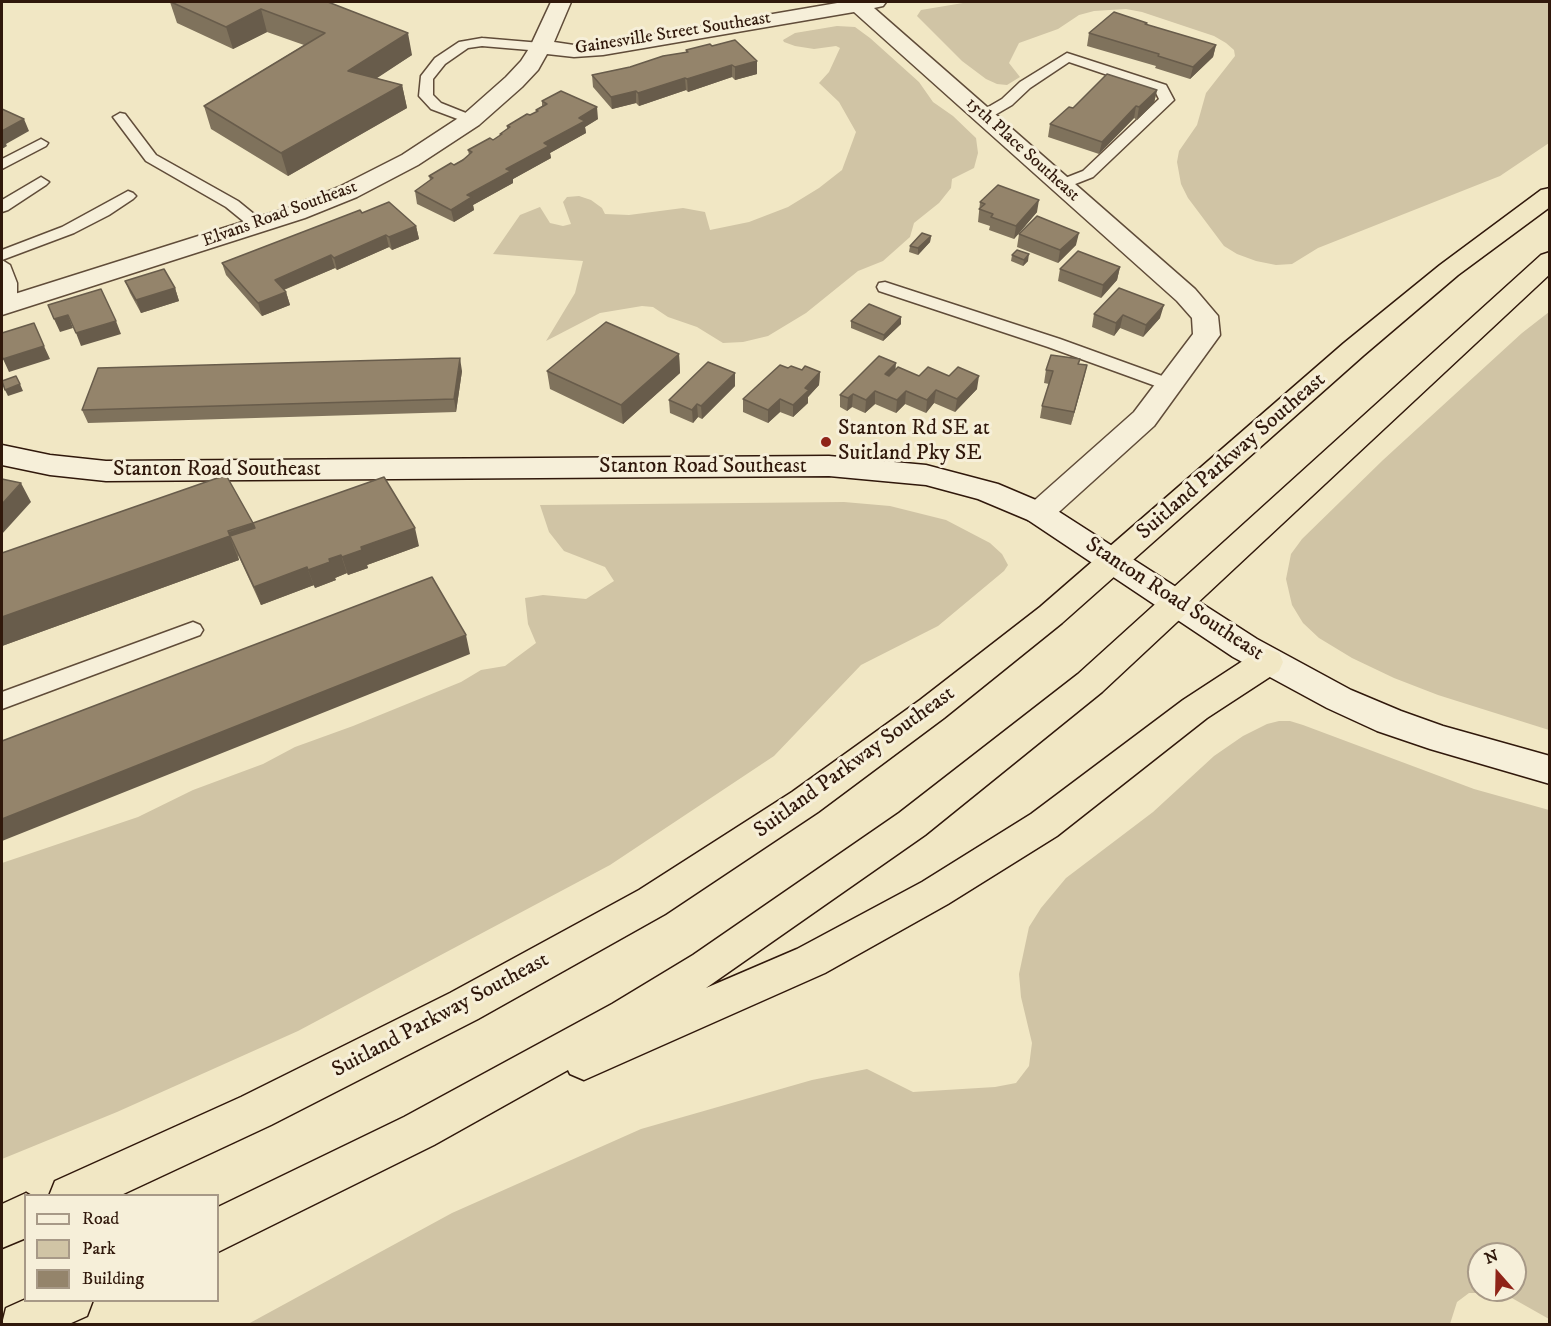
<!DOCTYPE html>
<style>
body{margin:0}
#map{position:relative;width:1551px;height:1326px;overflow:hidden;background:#f1e7c4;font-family:"IM FELL DW Pica",serif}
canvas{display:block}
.frame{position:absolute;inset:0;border:3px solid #30180b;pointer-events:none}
.legend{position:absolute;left:24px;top:1194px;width:195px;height:108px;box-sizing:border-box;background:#f6efd9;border:2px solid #a79987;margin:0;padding:8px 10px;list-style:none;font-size:18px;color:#30180b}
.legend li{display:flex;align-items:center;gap:12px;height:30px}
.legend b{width:30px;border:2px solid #a79987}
.north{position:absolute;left:1467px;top:1242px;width:60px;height:60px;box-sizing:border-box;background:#f6efd9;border:2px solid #a79987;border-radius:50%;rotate:340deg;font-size:16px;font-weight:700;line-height:24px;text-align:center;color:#30180b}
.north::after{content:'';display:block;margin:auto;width:21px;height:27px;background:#8f2418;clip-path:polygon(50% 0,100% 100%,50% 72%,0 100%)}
</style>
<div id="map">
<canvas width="1551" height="1326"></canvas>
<div class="frame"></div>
<ul class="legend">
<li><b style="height:8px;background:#f6efd9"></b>Road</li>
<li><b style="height:16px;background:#d0c4a5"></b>Park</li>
<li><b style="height:16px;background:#94846b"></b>Building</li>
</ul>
<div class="north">N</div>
</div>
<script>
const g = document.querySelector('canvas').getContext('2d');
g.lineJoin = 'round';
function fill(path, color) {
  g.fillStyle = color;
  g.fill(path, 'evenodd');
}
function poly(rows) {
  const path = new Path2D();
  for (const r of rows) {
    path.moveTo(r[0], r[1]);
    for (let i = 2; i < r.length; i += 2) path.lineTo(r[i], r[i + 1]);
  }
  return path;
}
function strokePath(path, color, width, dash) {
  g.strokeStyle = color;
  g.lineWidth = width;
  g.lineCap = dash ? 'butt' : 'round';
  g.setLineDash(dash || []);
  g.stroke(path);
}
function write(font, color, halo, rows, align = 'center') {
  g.font = font + ' "IM FELL DW Pica",serif';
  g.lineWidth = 6;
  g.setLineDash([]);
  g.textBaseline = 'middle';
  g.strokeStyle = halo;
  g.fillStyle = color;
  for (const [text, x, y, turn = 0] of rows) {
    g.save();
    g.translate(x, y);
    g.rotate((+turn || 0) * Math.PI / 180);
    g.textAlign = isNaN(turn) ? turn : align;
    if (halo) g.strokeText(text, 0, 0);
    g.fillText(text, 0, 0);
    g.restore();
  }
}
fill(poly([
 [969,2,1549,2,1549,143,1500,176,1318,248,1292,264,1276,265,1256,261,1237,254,1224,246,1188,198,1181,184,1177,162,1179,151,1197,125,1206,93,1235,56,1234,50,1226,43,1214,36,1142,12,1126,9,1094,11,1079,15,1058,29,1019,43,1009,63,1020,77,1007,85,997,84,986,79,962,61,917,16,921,10],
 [837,26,855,27,870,38,919,82,933,102,953,116,976,138,978,153,974,168,952,179,951,188,939,203,914,223,910,237,883,261,858,271,806,313,768,336,743,342,723,343,697,327,668,317,653,307,642,306,600,313,546,341,575,293,583,261,493,254,520,215,540,207,550,223,563,226,571,224,563,202,567,197,579,196,591,200,602,208,605,214,629,215,683,208,705,212,710,230,749,222,788,207,819,188,842,170,856,132,839,102,819,83,829,72,840,48,836,46,814,49,795,46,784,42,783,40,795,33],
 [1549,312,1549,730,1438,695,1394,678,1352,658,1319,638,1303,623,1292,605,1286,579,1291,554,1302,539,1383,460,1522,333],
 [844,502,890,506,946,520,990,543,1002,554,1008,565,1004,571,938,626,861,665,774,756,610,865,298,1031,117,1112,2,1159,2,863,138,817,193,790,263,764,295,747,353,726,461,682,481,670,505,666,536,643,528,624,525,598,543,595,586,599,614,581,605,567,564,551,549,532,540,505],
 [1279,721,1290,721,1303,725,1474,789,1549,810,1549,1319,1503,1293,1469,1293,1457,1302,1450,1324,248,1324,452,1213,641,1129,812,1080,867,1069,913,1092,995,1087,1016,1083,1029,1066,1032,1043,1021,997,1019,974,1029,927,1041,908,1066,878,1153,812,1214,756,1243,736,1267,724],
 [1479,1254,1515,1254,1515,1290,1479,1290]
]), '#d0c4a5');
const lane = poly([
 [482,38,541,43,548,47,541,51,482,46,468,48,445,64,433,79,433,95,441,103,476,117,478,120,471,124,431,109,419,96,421,76,435,58,459,42,482,38],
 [1067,53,1166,85,1174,100,1093,177,1060,190,1052,185,1055,182,1083,171,1159,99,1155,91,1069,62,1030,88,1012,105,988,119,978,119,976,116,978,113,1002,99,1020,82,1067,53],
 [120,113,125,114,156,155,238,201,265,223,267,226,265,229,253,229,226,207,146,161,113,117,120,113],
 [41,139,48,143,46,146,2,169,2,159,41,139],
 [41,177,49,182,46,185,8,210,2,212,2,200,41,177],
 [128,191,133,193,136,196,133,199,109,215,74,233,2,260,2,250,62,227,128,191],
 [2,260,10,265,17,283,17,305,15,309,9,310,2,306,2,260],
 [885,282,1060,339,1176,381,1179,385,1176,389,1170,391,1164,389,1048,347,879,291,877,287,879,283,885,282],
 [193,622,200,625,203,630,200,635,2,709,2,692,193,622]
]);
const street = poly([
 [551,2,571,2,554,42,574,45,603,43,843,2,886,2,883,6,874,8,1195,289,1218,316,1220,335,1154,426,1050,520,1039,524,1028,520,1024,513,1028,506,1134,412,1193,334,1192,318,1177,301,854,12,603,55,574,57,547,54,538,70,522,87,479,125,418,165,357,197,305,218,2,315,2,298,287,208,339,187,402,155,463,115,506,77,521,61,530,47,551,2]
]);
const secondary = poly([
 [2,445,50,455,106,461,829,456,926,465,998,484,1050,506,1257,639,1351,690,1401,711,1443,726,1550,756,1550,784,1430,749,1377,731,1327,708,1233,657,1028,520,978,499,926,485,829,476,106,481,50,475,2,465,2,445]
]);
const highway = poly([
 [1550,188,1550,207,1458,275,1364,355,1062,623,944,718,818,812,665,914,478,1019,271,1125,119,1196,49,1196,55,1181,241,1097,450,993,639,890,792,792,920,700,1040,607,1344,343,1440,265,1541,190,1550,188],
 [1550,252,1550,274,1102,692,925,835,706,988,797,949,922,882,1031,814,1183,700,1255,653,1267,649,1279,653,1283,662,1279,671,1207,718,1057,836,948,904,825,973,584,1080,570,1074,568,1070,434,1145,218,1252,218,1207,404,1117,612,1004,693,955,899,813,1078,674,1541,255,1550,252],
 [26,1193,31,1196,26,1196,26,1238,2,1248,2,1204,26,1193],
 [26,1299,26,1300,93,1300,87,1316,69,1324,2,1324,6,1308,26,1299]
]);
strokePath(lane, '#604c39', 3);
strokePath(street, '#604c39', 3);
strokePath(secondary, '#30180b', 3);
strokePath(highway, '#30180b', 3);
fill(lane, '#f6efd9');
fill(street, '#f6efd9');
fill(secondary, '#f6efd9');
fill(highway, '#f1e7c4');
fill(poly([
 [170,2,328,2,412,55,376,78,402,85,407,108,288,176,211,129,204,106,304,45,267,32,233,49,177,23],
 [1147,23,1147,25,1216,45,1213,57,1190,79,1155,68,1156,66,1087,46,1089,33],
 [712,46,757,74,735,80,732,77,688,92,686,90,639,106,636,103,612,109,593,87,592,75,630,67,686,52,686,50],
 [1157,90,1154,103,1137,120,1134,118,1099,154,1048,137,1050,124,1073,108],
 [542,101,598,119,585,127,586,133,550,153,551,158,513,179,513,183,473,205,474,210,454,222,417,204,415,191,430,180,429,176,454,165,469,155,468,150,493,140,500,136,500,134,507,129,507,126,536,112,536,110,542,106],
 [980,202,1037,212,1014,239,989,230,990,226,978,222],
 [362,213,416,226,419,239,392,250,389,247,337,270,335,268,284,290,286,292,290,305,262,316,226,275,222,263],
 [1019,234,1076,245,1058,263,1017,247],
 [931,236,930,242,918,255,909,252,910,246],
 [1012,255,1028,261,1023,266,1011,261],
 [1120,267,1117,280,1101,298,1058,281,1060,269],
 [125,281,175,288,179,301,141,313,130,293],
 [1094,314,1160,318,1143,337,1120,328,1114,336,1092,327],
 [851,321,901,324,883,341,851,328],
 [679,354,680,373,623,424,550,389,547,371],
 [1080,359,1079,364,1087,365,1071,425,1040,418,1042,406,1049,384,1044,383,1046,370],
 [788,368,820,372,819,385,808,397,808,403,793,417,780,412,768,423,743,412,743,399],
 [895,370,919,376,977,389,955,412,934,403,926,413,905,404,896,413,875,404,865,413,852,407,847,411,840,407,840,395],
 [462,371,456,412,88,423,82,410],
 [735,386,702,419,698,417,693,423,670,413,669,400],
 [253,523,419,546,367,565,368,568,348,575,347,573,335,578,336,580,315,588,314,585,261,605,238,555,239,560,2,646,2,553]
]), '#7f725c');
fill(poly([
 [261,9,267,32,233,49,226,27],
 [408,33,412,55,353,94,348,71],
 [1216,45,1213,57,1190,79,1193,67],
 [757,61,757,74,735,80,735,67],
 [732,65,732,77,688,92,687,79],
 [685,78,686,90,639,106,638,93],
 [402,85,407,108,288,176,281,153],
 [1157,90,1154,103,1137,120,1139,107],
 [636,91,636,103,612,109,611,97],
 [1136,106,1134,118,1099,154,1102,142],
 [597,107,598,119,585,127,586,133,550,153,551,158,513,179,513,183,473,205,474,210,454,222,451,210,467,195,544,143,579,118],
 [24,119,29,131,6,144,7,146,2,149,2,131],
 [1039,200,1037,212,1014,239,1016,226],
 [416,226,419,239,392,250,389,237],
 [1079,233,1076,245,1058,263,1060,250],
 [386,235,389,247,337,270,334,258],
 [931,236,930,242,918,255,918,248],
 [1029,254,1028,261,1023,266,1024,260],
 [331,255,335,268,278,292,275,280],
 [1120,267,1117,280,1101,298,1103,285],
 [175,288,179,301,141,313,136,300],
 [286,292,290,305,262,316,258,303],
 [1164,305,1160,318,1143,337,1146,325],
 [68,315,73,328,60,332,54,319],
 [1123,315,1120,328,1114,336,1116,323],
 [901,317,901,324,883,341,884,335],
 [116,321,121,334,81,346,76,333],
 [44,346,50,359,9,372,3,359],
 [679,354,680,373,623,424,621,405],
 [460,358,462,371,456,412,454,399],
 [896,363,895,376,884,387,885,374],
 [1087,365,1084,378,1071,425,1074,412],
 [820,372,819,385,808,397,808,403,793,417,793,405,805,388],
 [735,373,735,386,702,419,701,406],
 [979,376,977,389,955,412,957,399],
 [20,384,23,391,8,396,5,390],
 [936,390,934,403,926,413,927,400],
 [875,391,875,404,865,413,866,400],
 [906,391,905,404,896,413,897,400],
 [853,394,852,407,847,411,848,398],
 [780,399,780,412,768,423,768,410],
 [697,404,698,417,693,423,692,410],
 [21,483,31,502,2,534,2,504],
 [253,523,262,546,230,537,239,560,2,646,2,617],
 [415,528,419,546,367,565,368,568,348,575,342,557,361,547],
 [341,555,347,573,335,578,336,580,315,588,308,570,329,559],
 [307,567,314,585,261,605,254,587],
 [466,635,470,654,2,841,2,819]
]), '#685c4b');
const building = poly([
 [171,2,328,2,408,33,348,71,402,85,281,153,204,106,325,33,261,9,226,27,171,2],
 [1114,12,1147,23,1145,24,1216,45,1193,67,1158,56,1159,54,1089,33,1114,12],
 [735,40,757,61,735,67,732,65,687,79,685,78,638,93,636,91,611,97,592,75,630,67,663,56,688,52,686,50,710,44,712,46,735,40],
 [1107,74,1157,90,1139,107,1136,106,1102,142,1050,124,1069,107,1073,108,1107,74],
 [561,91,597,107,579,118,585,121,544,143,549,146,506,169,511,171,467,195,472,197,451,210,415,191,433,178,429,176,451,163,454,165,463,160,472,152,468,150,490,138,493,140,502,134,500,134,510,127,507,126,527,114,530,115,538,111,536,110,547,104,542,101,561,91],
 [2,109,24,119,2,131,2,109],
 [998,185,1039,200,1016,226,991,217,993,214,979,209,985,204,980,202,998,185],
 [389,202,416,226,389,237,386,235,334,258,331,255,275,280,286,292,258,303,222,263,360,210,362,213,389,202],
 [1037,216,1079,233,1060,250,1019,234,1037,216],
 [922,233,931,236,918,248,910,246,922,233],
 [1017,250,1029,254,1024,260,1012,255,1017,250],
 [1078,251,1120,267,1103,285,1060,269,1078,251],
 [164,269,175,288,136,300,125,281,164,269],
 [1119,288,1164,305,1146,325,1123,315,1116,323,1094,314,1119,288],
 [101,289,116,321,76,333,68,315,54,319,48,305,101,289],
 [869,304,901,317,884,335,851,321,869,304],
 [606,322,679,354,621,405,547,371,606,322],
 [34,323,44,346,3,359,2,356,2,333,34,323],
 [1051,355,1080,359,1078,364,1087,365,1074,412,1042,406,1053,371,1046,370,1051,355],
 [879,356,896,363,885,374,889,376,898,367,919,376,928,367,949,376,958,367,979,376,957,399,936,390,927,400,906,391,897,400,875,391,866,400,853,394,848,398,840,395,879,356],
 [460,358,454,399,82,410,98,368,460,358],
 [708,362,735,373,701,406,697,404,692,410,669,400,708,362],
 [780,365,788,368,791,366,802,370,805,366,820,372,805,388,809,390,793,405,780,399,768,410,743,399,780,365],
 [16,376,20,384,5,390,2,381,16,376],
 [226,475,253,523,228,531,230,536,2,617,2,553,226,475],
 [384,477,415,528,361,547,362,550,342,557,341,555,329,559,330,562,308,570,307,567,254,587,230,536,255,528,253,523,384,477],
 [2,479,21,483,2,504,2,479],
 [432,577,466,635,2,819,2,741,432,577]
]);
fill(building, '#94846b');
strokePath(building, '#685c4b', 1.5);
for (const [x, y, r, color] of [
 [826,442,6,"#8f2418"]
]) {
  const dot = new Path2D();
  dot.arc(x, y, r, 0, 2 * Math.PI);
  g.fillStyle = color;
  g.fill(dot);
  strokePath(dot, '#f6efd9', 2);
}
write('18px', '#30180b', '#f6efd9', [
 ["Gainesville Street Southeast",673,34,-9],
 ["15th Place Southeast",1022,150,42],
 ["Elvans Road Southeast",280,215,-20]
]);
write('22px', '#30180b', '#f6efd9', [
 ["Stanton Rd SE at",838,429],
 ["Suitland Pky SE",838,454]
], 'left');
write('22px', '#30180b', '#f6efd9', [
 ["Suitland Parkway Southeast",1232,457,-41],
 ["Stanton Road Southeast",703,467],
 ["Stanton Road Southeast",217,470],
 ["Stanton Road Southeast",1174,600,33],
 ["Suitland Parkway Southeast",855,763,-36],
 ["Suitland Parkway Southeast",441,1016,-28]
]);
</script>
